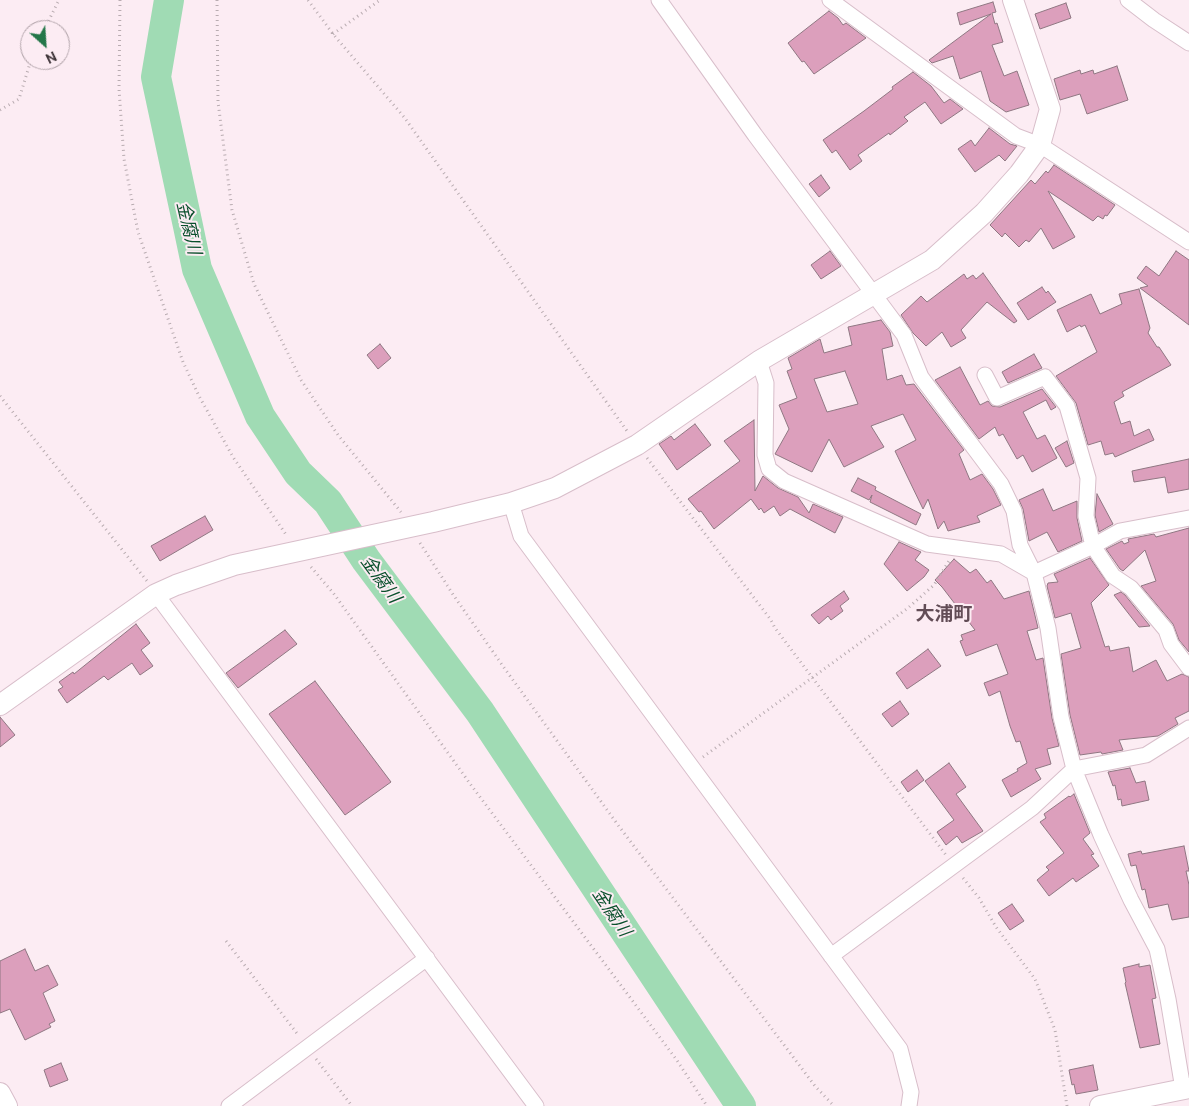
<!DOCTYPE html>
<meta charset="utf-8">
<style>
body{margin:0}
#map{position:relative;width:1189px;height:1106px;overflow:hidden;background:#fcecf3;font-family:Ubuntu,sans-serif}
canvas{display:block}
.north{position:absolute;left:20px;top:20px;width:50px;height:50px;box-sizing:border-box;background:#fcecf3;border:1px solid #b0a2a8;border-radius:50%;rotate:154deg;font-size:14px;font-weight:700;line-height:20px;text-align:center;color:#3e3438}
.north::after{content:'';display:block;margin:auto;width:18px;height:22px;background:#247749;clip-path:polygon(50% 0,100% 100%,50% 72%,0 100%)}
</style>
<div id="map">
<canvas width="1189" height="1106"></canvas>
<div class="north">N</div>
</div>
<script>
const g = document.querySelector('canvas').getContext('2d');
g.lineJoin = 'round';
function poly(rows) {
  const path = new Path2D();
  for (const r of rows) {
    path.moveTo(r[0], r[1]);
    for (let i = 2; i < r.length; i += 2) path.lineTo(r[i], r[i + 1]);
  }
  return path;
}
function strokePath(path, color, width, dash) {
  g.strokeStyle = color;
  g.lineWidth = width;
  g.lineCap = dash ? 'butt' : 'round';
  g.setLineDash(dash || []);
  g.stroke(path);
}
function fill(path, color) {
  g.fillStyle = color;
  g.fill(path, 'evenodd');
}
function write(font, color, halo, rows, align = 'center') {
  g.font = font + ' Ubuntu,"Noto Sans JP",sans-serif';
  g.lineWidth = 4;
  g.setLineDash([]);
  g.textBaseline = 'middle';
  g.strokeStyle = halo;
  g.fillStyle = color;
  for (const [text, x, y, turn = 0] of rows) {
    g.save();
    g.translate(x, y);
    g.rotate((+turn || 0) * Math.PI / 180);
    g.textAlign = isNaN(turn) ? turn : align;
    if (halo) g.strokeText(text, 0, 0);
    g.fillText(text, 0, 0);
    g.restore();
  }
}
strokePath(poly([
 [169,0,156,77,188,226,197,269,260,416,298,473,328,502,366,560,480,712,741,1106]
]), '#a0dbb4', 30);
const building = poly([
 [993,2,996,12,992,13,995,24,997,23,1003,42,992,45,1004,76,1017,71,1029,105,1006,112,990,101,981,71,960,79,953,56,932,63,929,60,991,14,960,25,957,13,993,2],
 [1066,3,1071,18,1040,29,1035,14,1066,3],
 [829,11,838,18,843,25,846,23,866,38,814,74,804,61,802,62,788,43,829,11],
 [1117,66,1128,100,1087,114,1080,94,1060,100,1054,79,1080,70,1081,74,1093,70,1094,74,1117,66],
 [913,72,931,86,944,103,950,99,963,109,941,124,925,102,904,117,908,121,890,135,889,133,858,155,862,161,850,170,836,150,832,153,823,140,864,111,893,89,892,87,913,72],
 [989,128,1010,144,1017,146,1005,161,999,155,975,172,958,149,971,140,975,146,989,128],
 [1054,165,1115,205,1107,216,1105,215,1103,219,1098,216,1093,221,1048,191,1075,237,1053,249,1041,228,1029,242,1026,240,1019,247,1005,233,1002,237,990,225,1031,180,1035,184,1046,171,1048,173,1054,165],
 [821,175,830,188,819,197,809,184,821,175],
 [830,251,841,266,821,279,811,265,830,251],
 [1176,251,1189,260,1189,325,1140,288,1148,286,1137,278,1146,266,1159,276,1176,251],
 [983,273,1017,321,1014,323,987,302,961,330,966,338,951,347,942,332,926,346,913,333,901,315,921,296,927,302,964,274,967,279,973,275,976,279,983,273],
 [1042,287,1046,293,1048,291,1056,302,1028,320,1017,303,1042,287],
 [1139,289,1150,328,1148,333,1157,347,1159,347,1171,365,1122,392,1124,396,1114,402,1121,424,1130,421,1134,436,1149,429,1154,440,1115,457,1113,453,1105,455,1101,441,1088,445,1076,403,1056,376,1097,352,1085,325,1081,327,1080,325,1067,332,1057,310,1091,294,1100,314,1122,304,1119,294,1139,289],
 [881,320,890,332,893,346,882,349,887,380,902,375,906,385,914,384,964,450,959,454,970,480,982,474,993,489,1001,505,977,516,980,522,948,531,944,521,938,529,928,499,923,509,895,451,916,440,903,414,871,426,884,447,844,467,829,439,812,472,775,454,789,429,779,405,797,398,787,371,792,369,788,358,820,339,824,353,852,345,848,327,881,320],
 [845,371,858,404,827,412,814,379,845,371],
 [380,344,391,358,378,369,367,355,380,344],
 [1034,354,1042,368,1008,383,1002,372,1034,354],
 [960,367,980,405,988,401,992,406,1000,407,1042,389,1056,407,1051,410,1046,400,1023,412,1037,439,1045,435,1057,458,1032,472,1023,455,1017,459,1003,434,999,436,995,427,979,439,935,380,960,367],
 [754,420,755,491,763,476,778,488,798,497,809,513,813,504,843,517,835,533,790,509,780,516,774,506,764,513,761,508,759,510,751,499,714,529,701,511,699,512,688,499,740,461,724,441,754,420],
 [695,424,711,445,677,470,659,444,671,436,674,440,695,424],
 [1067,441,1074,463,1066,467,1055,448,1067,441],
 [1189,459,1189,489,1168,493,1165,477,1134,482,1132,471,1189,459],
 [858,478,876,487,875,490,921,514,916,525,870,502,872,495,869,500,851,491,858,478],
 [1043,489,1053,511,1077,501,1077,518,1082,541,1058,552,1047,532,1029,541,1023,509,1019,500,1043,489],
 [1097,494,1113,524,1099,532,1095,515,1097,494],
 [205,516,213,530,160,561,151,546,205,516],
 [1189,528,1189,652,1179,640,1173,624,1141,586,1156,581,1145,550,1123,571,1120,569,1106,549,1122,541,1124,544,1129,542,1128,539,1154,534,1156,537,1189,528],
 [899,542,921,552,915,560,929,570,924,577,907,591,884,564,899,542],
 [1090,558,1109,585,1091,603,1105,647,1109,646,1110,651,1129,647,1133,672,1156,660,1167,681,1182,674,1189,677,1189,711,1175,718,1178,724,1158,736,1119,740,1123,750,1102,754,1101,752,1080,755,1070,715,1061,654,1081,648,1071,613,1055,618,1047,586,1048,583,1058,582,1054,574,1090,558],
 [954,559,970,573,976,569,987,583,991,580,1004,599,1029,591,1038,628,1027,631,1036,660,1043,658,1052,718,1059,746,1047,749,1051,764,1035,769,1041,779,1011,797,1002,780,1018,771,1017,769,1027,763,1020,741,1016,742,1010,726,1000,691,989,696,984,683,1008,674,997,644,966,656,960,641,963,640,961,635,975,630,942,587,935,580,954,559],
 [844,591,849,599,840,606,843,611,831,620,828,616,819,624,811,615,844,591],
 [1121,592,1125,595,1150,626,1139,627,1114,595,1121,592],
 [136,624,150,643,141,650,153,666,140,675,132,663,108,680,104,676,67,703,58,690,63,687,59,682,73,672,74,674,136,624],
 [285,630,297,644,238,688,226,673,285,630],
 [928,649,941,666,907,689,896,673,928,649],
 [315,681,391,782,345,815,269,714,315,681],
 [900,701,909,714,892,727,882,714,900,701],
 [0,717,15,735,0,747,0,717],
 [949,763,966,787,956,794,983,831,962,843,957,836,946,845,937,832,954,820,925,781,949,763],
 [1130,768,1136,783,1145,781,1149,800,1122,806,1121,799,1118,800,1115,785,1113,786,1108,772,1130,768],
 [917,770,924,780,908,792,901,782,917,770],
 [1074,794,1090,833,1083,839,1094,854,1091,855,1099,866,1076,882,1073,878,1049,896,1037,880,1049,870,1046,867,1064,853,1040,822,1046,818,1044,814,1069,796,1070,797,1074,794],
 [1184,846,1189,871,1186,871,1189,885,1189,917,1172,920,1168,904,1149,908,1145,889,1142,890,1136,865,1131,866,1128,854,1141,851,1142,854,1184,846],
 [1012,904,1024,921,1010,930,998,913,1012,904],
 [25,949,35,971,48,965,58,985,43,993,55,1021,49,1024,51,1027,25,1040,10,1009,0,1013,0,961,25,949],
 [1139,964,1139,967,1150,965,1156,998,1152,999,1160,1044,1140,1048,1125,983,1126,982,1123,968,1139,964],
 [61,1063,68,1080,50,1087,44,1070,61,1063],
 [1093,1065,1098,1090,1076,1094,1074,1084,1072,1085,1069,1070,1093,1065]
]);
fill(building, '#dc9fbc');
strokePath(building, '#8f7782', 1);
const street = poly([
 [659,0,755,135,904,335,921,377,1001,484,1014,511,1020,545,1034,573,1048,628,1061,717,1074,769,1101,835,1131,900,1157,949,1168,999,1183,1089],
 [830,0,1016,136,1040,145,1189,242],
 [1128,0,1154,20,1189,43],
 [759,361,766,383,765,455,769,469,784,481,927,544,1001,554,1034,573,1093,546,1113,576,1131,588,1166,630,1171,644,1189,668],
 [985,375,997,398,1045,377,1067,406,1088,478,1086,516,1093,546,1120,531,1189,518],
 [511,503,521,536,900,1049,911,1092,909,1106],
 [156,594,536,1106],
 [831,956,1032,808,1074,769,1146,755,1189,728],
 [229,1106,427,958]
]);
const secondary = poly([
 [0,705,156,594,176,585,234,565,433,522,511,503,555,488,637,445,759,361,932,260,984,213,1019,174,1040,145,1050,109,1013,0],
 [0,1093,7,1106],
 [1100,1106,1189,1088]
]);
strokePath(street, '#d8beca', 17);
strokePath(secondary, '#d8beca', 22);
strokePath(poly([
 [120,0,119,89,124,159,138,232,183,362,199,396,233,457,287,536],
 [217,0,218,102,232,210,254,284,301,380,338,435,401,512],
 [308,0,333,34,404,117,627,431],
 [44,30,59,0],
 [333,34,380,0],
 [0,110,19,99,31,60],
 [0,396,147,581],
 [647,458,771,620,775,628,946,855],
 [420,543,454,596,505,669,618,825,815,1086,834,1106],
 [311,567,334,594,471,785,676,1059,707,1106],
 [703,757,908,608,934,585,949,561],
 [963,878,979,898,996,927,1035,979,1055,1030,1067,1106],
 [226,941,299,1036],
 [316,1059,352,1106]
]), '#b9acb1', 3, [1, 4]);
strokePath(street, '#fff', 15);
strokePath(secondary, '#fff', 20);
write('italic 18px', '#0a502c', '#fcecf3', [
 ["金腐川",189,228,77],
 ["金腐川",381,579,54],
 ["金腐川",612,912,56]
]);
write('bold 19px', '#624c56', '#fcecf3', [
 ["大浦町",944,614]
]);
</script>
